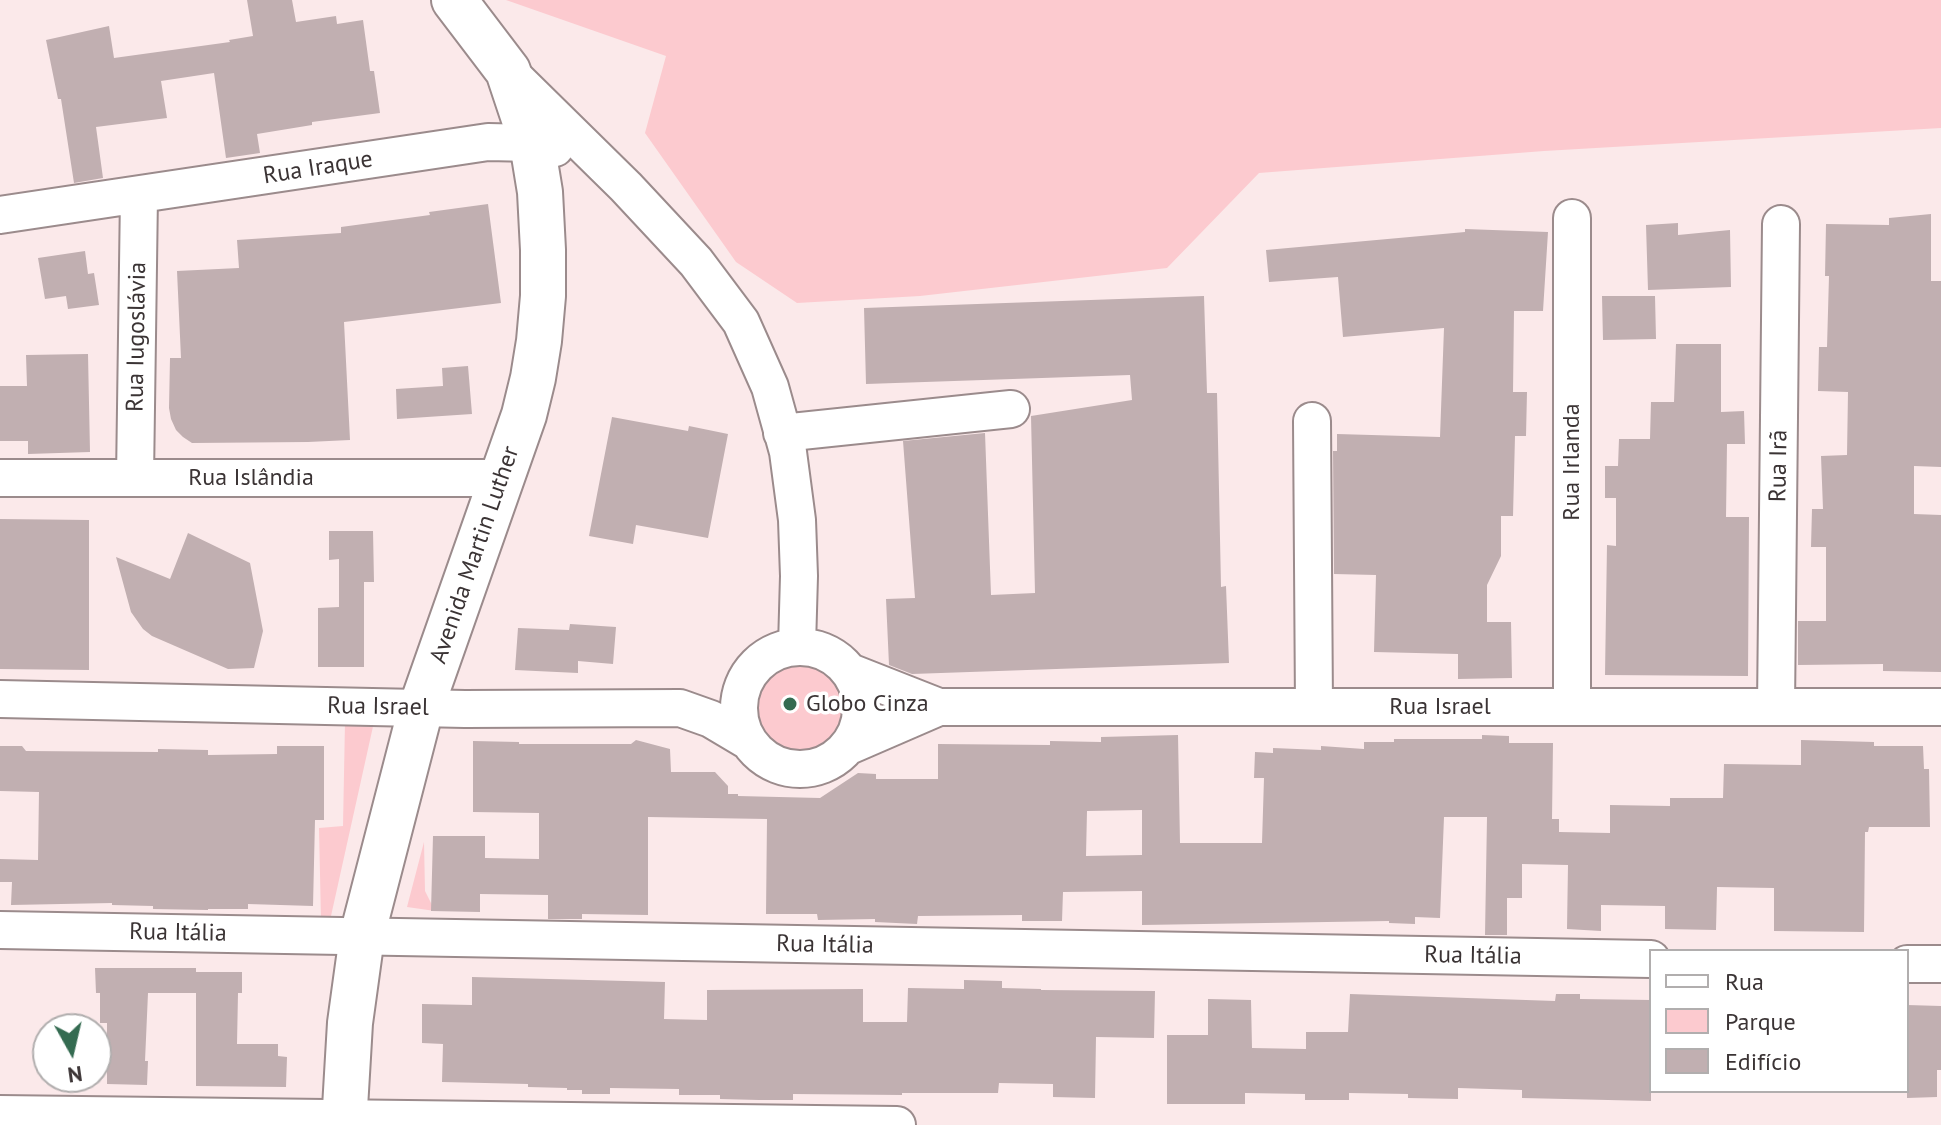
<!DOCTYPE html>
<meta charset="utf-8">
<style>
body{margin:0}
#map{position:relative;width:1941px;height:1125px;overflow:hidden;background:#fbe9ea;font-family:"PT Sans",sans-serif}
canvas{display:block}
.legend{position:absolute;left:1649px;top:949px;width:260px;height:144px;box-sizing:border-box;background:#fff;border:2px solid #b1aeae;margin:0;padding:10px 14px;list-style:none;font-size:24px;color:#3b3435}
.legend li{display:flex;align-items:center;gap:16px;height:40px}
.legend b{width:40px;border:2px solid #b1aeae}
.north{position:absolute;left:32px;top:1013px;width:80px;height:80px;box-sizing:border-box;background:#fff;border:2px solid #b1aeae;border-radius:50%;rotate:172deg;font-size:22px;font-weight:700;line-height:32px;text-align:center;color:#3b3435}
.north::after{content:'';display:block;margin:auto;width:28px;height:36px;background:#346b51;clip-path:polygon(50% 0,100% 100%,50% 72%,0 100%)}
</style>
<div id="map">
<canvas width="1941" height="1125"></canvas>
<ul class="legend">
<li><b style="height:10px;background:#fff"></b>Rua</li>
<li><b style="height:22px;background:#fccacf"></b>Parque</li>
<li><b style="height:22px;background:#c1afb1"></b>Edifício</li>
</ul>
<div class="north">N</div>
</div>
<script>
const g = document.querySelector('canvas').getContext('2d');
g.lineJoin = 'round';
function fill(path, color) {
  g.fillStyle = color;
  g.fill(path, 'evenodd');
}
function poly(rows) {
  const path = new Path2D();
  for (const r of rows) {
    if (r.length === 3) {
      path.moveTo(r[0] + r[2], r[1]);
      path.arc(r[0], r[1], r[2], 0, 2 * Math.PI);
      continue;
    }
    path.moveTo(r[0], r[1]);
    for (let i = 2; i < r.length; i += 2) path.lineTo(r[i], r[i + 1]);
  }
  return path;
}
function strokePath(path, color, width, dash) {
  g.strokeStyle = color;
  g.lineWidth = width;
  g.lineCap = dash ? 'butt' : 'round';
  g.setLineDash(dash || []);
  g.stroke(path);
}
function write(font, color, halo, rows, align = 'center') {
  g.font = font + ' "PT Sans",sans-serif';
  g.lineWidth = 7;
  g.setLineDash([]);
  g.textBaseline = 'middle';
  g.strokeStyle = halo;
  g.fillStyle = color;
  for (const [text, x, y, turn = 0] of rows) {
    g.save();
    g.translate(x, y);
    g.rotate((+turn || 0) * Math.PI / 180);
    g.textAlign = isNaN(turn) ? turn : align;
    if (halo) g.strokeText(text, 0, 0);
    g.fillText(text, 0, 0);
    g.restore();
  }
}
fill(poly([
 [506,0,1941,0,1941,128,1544,151,1259,173,1167,268,920,296,797,303,736,262,645,133,666,56],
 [798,712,49],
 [345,722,374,722,331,916,328,921,321,920,319,828,343,826],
 [424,842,425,891,435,911,407,907]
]), '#fccacf');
fill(poly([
 [247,0,292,0,296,22,336,16,337,24,363,20,370,71,374,71,380,113,312,122,312,125,257,134,260,153,226,158,214,73,161,81,167,118,96,127,103,178,74,183,61,99,58,99,46,40,109,26,114,58,230,42,229,40,253,36],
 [488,204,501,303,344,322,350,440,308,442,192,443,183,437,176,430,171,419,169,408,170,358,181,358,177,271,239,268,237,240,341,233,341,227,430,215,429,212],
 [1931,214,1931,281,1941,281,1941,467,1914,466,1914,514,1941,515,1941,672,1883,671,1883,664,1798,665,1798,621,1826,621,1826,547,1811,547,1812,509,1823,509,1821,456,1847,455,1848,392,1818,391,1819,347,1827,347,1829,276,1825,276,1826,224,1889,225,1889,218],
 [1678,223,1678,235,1730,230,1731,287,1648,290,1646,225],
 [1465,229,1548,232,1543,311,1514,311,1513,392,1527,392,1526,436,1515,436,1513,516,1501,516,1501,556,1487,585,1487,622,1511,622,1512,678,1458,679,1458,654,1374,652,1376,575,1334,574,1333,451,1337,451,1337,434,1440,437,1444,328,1343,337,1338,277,1269,282,1266,250,1465,232],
 [85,251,88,274,94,273,99,305,68,309,66,296,45,299,38,258],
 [1204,296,1207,393,1217,393,1221,587,1226,586,1229,663,912,674,889,665,886,599,915,598,903,441,985,433,991,595,1035,593,1031,416,1132,400,1130,375,866,384,864,308],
 [1602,296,1655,296,1656,339,1603,340],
 [1676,344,1721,344,1721,412,1744,411,1745,444,1727,444,1726,517,1749,517,1748,676,1605,675,1607,545,1616,546,1616,498,1605,498,1605,466,1618,466,1619,439,1650,439,1651,402,1674,402],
 [88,354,90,452,28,454,28,441,0,441,0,386,27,386,26,355],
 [468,366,472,414,397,419,396,389,443,386,442,368],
 [612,417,688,431,689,426,728,434,708,538,636,525,633,544,589,536],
 [0,519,89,520,89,670,0,669],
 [329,531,373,531,374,582,364,582,364,667,318,667,318,608,339,607,339,559,329,560],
 [188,533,250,563,263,631,254,668,228,669,152,636,143,629,131,612,116,557,170,579],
 [570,624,616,627,613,664,578,661,578,673,515,670,518,628,569,630],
 [1178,735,1180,843,1262,843,1264,778,1254,778,1255,752,1273,753,1273,748,1321,750,1321,746,1364,749,1364,742,1394,742,1394,739,1482,739,1482,735,1509,736,1509,743,1553,743,1552,819,1559,819,1559,832,1610,833,1610,805,1670,806,1670,798,1723,798,1724,764,1801,765,1801,740,1874,742,1874,746,1923,746,1924,769,1929,769,1930,827,1869,827,1868,832,1865,832,1864,932,1774,931,1774,888,1717,887,1716,930,1665,929,1665,906,1601,905,1601,931,1567,929,1568,865,1522,864,1522,898,1507,898,1507,935,1485,935,1487,817,1444,817,1440,918,1415,917,1415,924,1389,923,1389,921,1142,925,1142,891,1063,892,1062,921,1022,921,1022,915,918,916,917,924,875,922,875,919,818,920,817,914,766,914,767,819,648,817,648,915,582,914,582,919,548,919,548,895,480,894,480,912,431,911,433,836,485,836,485,858,539,859,539,813,473,812,473,741,519,742,519,744,631,744,636,740,670,749,671,772,715,772,728,786,728,794,738,794,738,796,820,798,858,773,876,774,876,779,938,779,938,744,1050,745,1050,741,1101,742,1101,737],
 [1142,810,1142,855,1086,856,1087,811],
 [0,746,22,746,26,751,158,752,158,749,208,750,208,755,277,754,277,746,324,746,324,820,315,820,313,906,248,904,248,909,208,909,208,910,153,909,153,906,112,905,112,903,11,905,12,882,0,882,0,859,38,860,39,792,0,791],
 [95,968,196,968,196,972,242,972,242,993,238,993,237,1044,278,1044,278,1056,287,1057,286,1087,196,1086,196,993,148,993,145,1061,148,1061,147,1085,107,1084,107,1023,100,1023,100,993,96,993],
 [472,977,665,982,664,1019,707,1020,707,990,863,989,863,1022,907,1022,908,988,964,989,964,980,1002,981,1002,988,1041,989,1041,990,1155,991,1154,1038,1096,1037,1095,1098,1053,1097,1053,1084,999,1083,998,1093,902,1093,902,1095,793,1094,793,1100,759,1100,720,1099,720,1095,679,1095,679,1089,610,1088,610,1094,582,1094,582,1090,567,1090,567,1088,528,1087,528,1084,442,1082,443,1044,422,1043,422,1004,472,1005],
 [1350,994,1555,1001,1556,994,1580,994,1580,999,1651,1000,1651,1101,1522,1098,1522,1090,1458,1088,1458,1099,1408,1098,1408,1094,1349,1093,1349,1100,1305,1100,1305,1094,1245,1093,1245,1104,1167,1104,1167,1035,1208,1035,1208,999,1251,1000,1252,1048,1306,1049,1306,1032,1348,1032],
 [1907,1005,1941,1006,1941,1070,1937,1070,1937,1097,1907,1098]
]), '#c1afb1');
const minor = poly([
 [508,71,626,187,696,262,741,322,770,387,788,452,797,520,799,576,797,646],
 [0,215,488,142,532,143,555,148],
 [1572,218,1572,707],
 [1312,421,1314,707],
 [782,433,1011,409],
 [0,478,503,478],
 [135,478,139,195],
 [800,708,61],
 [850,672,939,707,1941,707],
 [0,699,465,709,680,708,711,719,748,741],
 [1776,707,1781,224],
 [849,746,939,707],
 [0,930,1651,959],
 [1907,964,1941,964],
 [0,1114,897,1125]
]);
const major = poly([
 [344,1125,350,1023,362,936,421,708,524,415,533,378,539,341,543,296,543,250,540,192,532,143,508,71,454,0]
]);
strokePath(minor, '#9b8b8c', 40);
strokePath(major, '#9b8b8c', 48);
strokePath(minor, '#fff', 36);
strokePath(major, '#fff', 44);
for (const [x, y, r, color] of [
 [790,704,8,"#346b51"]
]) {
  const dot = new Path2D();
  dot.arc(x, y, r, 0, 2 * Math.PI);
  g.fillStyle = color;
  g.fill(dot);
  strokePath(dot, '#fff', 3);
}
write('24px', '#3b3435', '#fff', [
 ["Rua Iraque",318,168,-9],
 ["Rua Iugoslávia",137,337,-89],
 ["Rua Irlanda",1572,462,-90],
 ["Rua Irã",1779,466,-89],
 ["Rua Islândia",251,478],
 ["Avenida Martin Luther",475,555,-71],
 ["Rua Israel",378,707,1],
 ["Rua Israel",1440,707],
 ["Rua Itália",178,933,1],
 ["Rua Itália",825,945,1],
 ["Rua Itália",1473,956,1]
]);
write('24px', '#3b3435', '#fff', [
 ["Globo Cinza",806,704]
], 'left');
</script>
